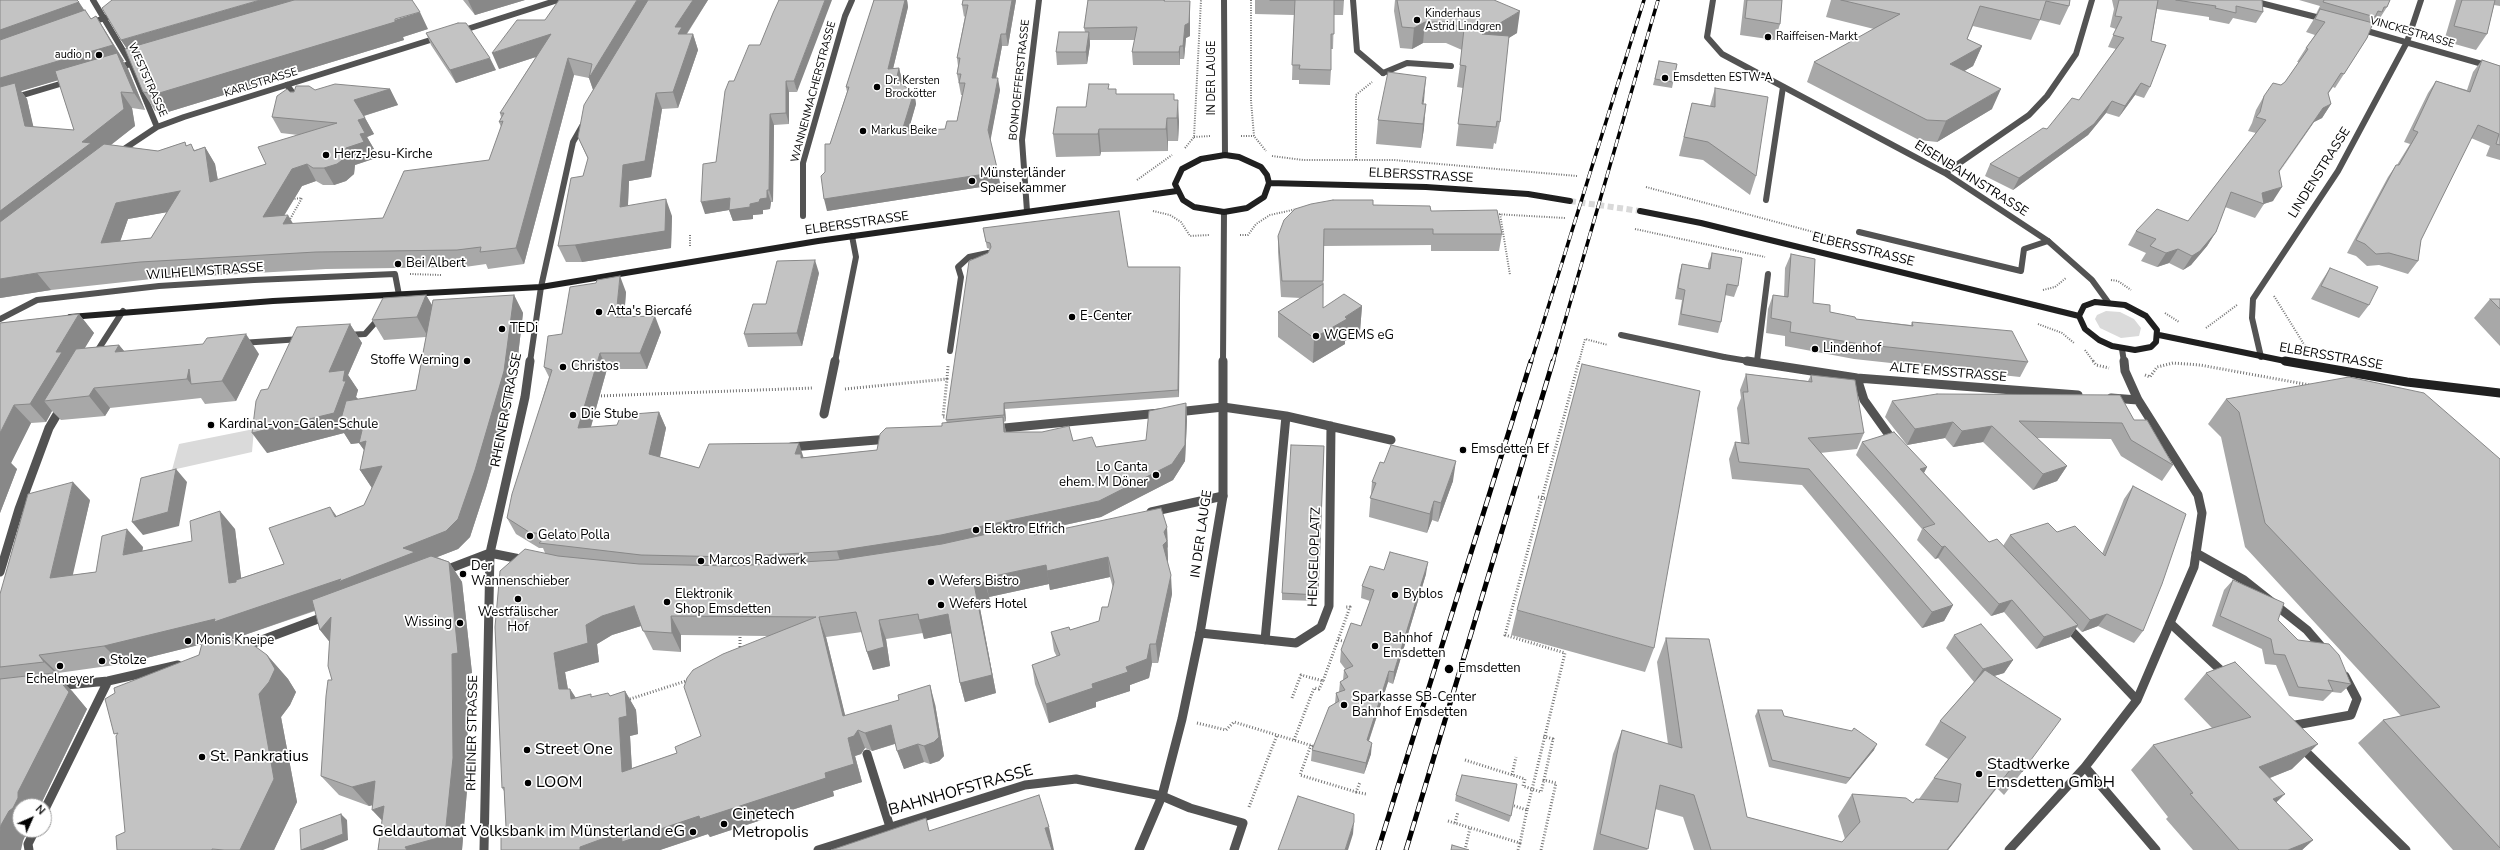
<!DOCTYPE html>
<meta charset="utf-8">
<style>
body{margin:0}
#map{position:relative;width:2500px;height:850px;overflow:hidden;background:#fff;font-family:"Nunito Sans",sans-serif}
canvas{display:block}
.north{position:absolute;left:12px;top:798px;width:40px;height:40px;box-sizing:border-box;background:#fff;border:1px solid #999;border-radius:50%;rotate:45deg;font-size:11px;font-weight:700;line-height:16px;text-align:center;color:#000}
.north::after{content:'';display:block;margin:auto;width:14px;height:18px;background:#000;clip-path:polygon(50% 0,100% 100%,50% 72%,0 100%)}
</style>
<div id="map">
<canvas width="2500" height="850"></canvas>
<div class="north">N</div>
</div>
<script>
const g = document.querySelector('canvas').getContext('2d');
g.lineJoin = 'round';
function fill(path, color) {
  g.fillStyle = color;
  g.fill(path, 'evenodd');
}
function poly(rows) {
  const path = new Path2D();
  for (const r of rows) {
    path.moveTo(r[0], r[1]);
    for (let i = 2; i < r.length; i += 2) path.lineTo(r[i], r[i + 1]);
  }
  return path;
}
function strokePath(path, color, width, dash) {
  g.strokeStyle = color;
  g.lineWidth = width;
  g.lineCap = dash ? 'butt' : 'round';
  g.setLineDash(dash || []);
  g.stroke(path);
}
function write(font, color, halo, rows, align = 'center') {
  g.font = font + ' "Nunito Sans",sans-serif';
  g.lineWidth = 3.5;
  g.setLineDash([]);
  g.textBaseline = 'middle';
  g.strokeStyle = halo;
  g.fillStyle = color;
  for (const [text, x, y, turn = 0] of rows) {
    g.save();
    g.translate(x, y);
    g.rotate((+turn || 0) * Math.PI / 180);
    g.textAlign = isNaN(turn) ? turn : align;
    if (halo) g.strokeText(text, 0, 0);
    g.fillText(text, 0, 0);
    g.restore();
  }
}
fill(poly([
 [2106,311,2120,312,2134,319,2141,328,2139,336,2121,338,2100,328,2095,319,2097,315],
 [254,429,252,452,172,470,179,444]
]), '#dadada');
strokePath(poly([
 [1570,201,1640,211]
]), '#d9d9d9', 6, [6, 3.5]);
strokePath(poly([
 [1251,0,1251,101,1254,136,1266,151],
 [1241,136,1254,136],
 [1194,137,1210,136],
 [1185,148,1194,137,1201,0],
 [1272,156,1303,160,1394,160,1577,176],
 [1356,160,1356,95,1372,82],
 [1137,180,1172,155],
 [1646,187,1847,241],
 [292,199,302,198],
 [1153,211,1170,215,1181,222,1190,236,1209,235],
 [1494,214,1565,218],
 [1500,214,1510,275],
 [289,221,302,198],
 [1635,229,1765,257],
 [690,235,690,246],
 [1240,235,1248,235,1256,224,1270,215,1297,209],
 [410,274,441,275],
 [2111,280,2118,281,2131,290],
 [2043,290,2055,287,2066,278],
 [2274,296,2305,346],
 [2165,313,2179,322],
 [2038,324,2062,333,2074,343],
 [2206,328,2237,305],
 [2085,350,2094,362],
 [1579,362,1585,339,1608,345]
]), '#757575', 2, [1, 1.5]);
strokePath(poly([
 [2093,361,2096,365,2109,368],
 [2145,375,2150,377,2157,367,2173,363,2200,365,2310,385],
 [947,379,948,366],
 [845,389,947,379,943,417,950,417],
 [598,396,813,388],
 [1538,497,1547,499],
 [740,634,740,649],
 [1338,640,1347,642],
 [1292,698,1301,675,1323,681,1350,607,1345,607],
 [627,700,689,680],
 [1197,723,1226,730,1234,722,1316,747],
 [1294,740,1314,688,1319,689,1323,681],
 [1311,745,1300,775,1356,792,1360,782],
 [1465,760,1525,779,1523,786,1541,792,1544,780],
 [1512,775,1516,757],
 [1356,792,1366,794],
 [1511,805,1527,810,1565,653,1505,635,1579,361],
 [1249,807,1277,735],
 [1448,821,1520,843,1527,810],
 [1455,823,1458,812],
 [1465,850,1470,828],
 [1518,850,1520,843],
 [1541,850,1556,783,1544,780,1553,739,1543,736]
]), '#757575', 3, [1, 2]);
strokePath(poly([
 [1383,73,1407,63,1451,66],
 [1766,200,1783,87],
 [1859,232,2021,271,2024,249,2048,241],
 [346,335,365,334,381,316],
 [1621,335,1724,357],
 [241,343,301,339],
 [950,351,961,277,958,267,969,257,988,253],
 [1757,361,1768,274],
 [835,362,856,257,852,236]
]), '#535353', 6);
strokePath(poly([
 [1177,412,1223,407,1286,416,1391,440],
 [824,414,835,361],
 [994,429,1160,413],
 [791,447,889,439],
 [2196,553,2244,580,2307,630,2325,651],
 [2170,623,2227,676],
 [1200,633,1296,643,1321,627,1329,606,1331,426],
 [1265,640,1286,416],
 [2290,726,2351,715,2357,699,2345,676],
 [2301,747,2406,850],
 [867,754,890,827],
 [1162,796,1190,808,1243,823,1234,850]
]), '#535353', 9);
strokePath(poly([
 [287,85,298,100],
 [530,362,541,287]
]), '#535353', 6);
strokePath(poly([
 [1151,512,1223,496],
 [443,571,490,553,525,560],
 [243,647,326,616],
 [56,686,108,681,178,665],
 [44,811,108,681],
 [29,850,28,844,35,830],
 [484,850,490,553,525,397,530,361]
]), '#535353', 9);
strokePath(poly([
 [93,0,131,64,157,127],
 [1353,0,1357,51,1383,73],
 [1713,0,1707,37,1722,54,1945,173,2048,241,2092,280,2108,302],
 [2249,0,2324,19],
 [89,23,118,14],
 [2360,29,2500,69],
 [461,31,558,0],
 [116,68,141,61],
 [0,102,70,81],
 [118,153,157,127,184,117,440,37],
 [1945,173,2029,115,2047,96,2076,54,2092,0],
 [1027,211,1022,140,1039,0],
 [803,216,803,163,845,16,852,0],
 [541,287,573,142,585,121],
 [0,319,37,300,159,286,254,280,395,274,399,295],
 [2122,349,2124,362],
 [94,356,123,311],
 [1724,357,1754,362],
 [2261,357,2252,318,2253,299,2338,171,2407,42,2421,0]
]), '#535353', 6);
strokePath(poly([
 [1747,361,1857,378,2078,395],
 [1857,378,1864,400,1894,442],
 [2111,398,2138,400],
 [0,572,19,509,49,428,62,406],
 [2066,625,2137,700],
 [2085,767,2156,850],
 [818,850,1025,785,1076,779,1162,796],
 [2009,850,2085,767,2137,700,2194,567,2202,513,2198,495,2138,400,2125,371,2124,361]
]), '#535353', 9);
strokePath(poly([
 [1224,0,1225,155],
 [1223,362,1224,212]
]), '#535353', 6);
strokePath(poly([
 [1139,850,1162,796,1182,719,1200,633,1223,496,1223,361]
]), '#535353', 9);
strokePath(poly([
 [1225,155,1239,157,1261,167,1267,175,1269,183,1264,197,1247,208,1224,212,1194,207,1183,200,1175,184,1182,169,1201,159,1225,155],
 [1269,183,1426,187,1528,194,1570,201],
 [1640,211,1701,223,2079,316],
 [2095,302,2125,305,2146,316,2157,330,2156,342,2151,347,2135,350,2112,346,2099,340,2085,329,2079,316,2084,306,2095,302],
 [70,317,273,301,541,287,818,241,1177,191],
 [2159,335,2290,362]
]), '#202020', 6);
strokePath(poly([
 [2285,361,2407,382,2500,393]
]), '#202020', 9);
const railFar1 = poly([
 [1531,362,1644,0],
 [1553,362,1658,0]
]);
const rail = poly([
 [1378,850,1531,361],
 [1406,850,1553,361]
]);
strokePath(railFar1, '#000', 3.5);
strokePath(rail, '#000', 5);
strokePath(railFar1, '#fff', 2.5, [8]);
strokePath(rail, '#fff', 3.5, [10]);
fill(poly([
 [0,0,77,0,91,19,96,16,106,32,124,61,123,61,128,69,145,110,132,108,135,126,111,145,158,151,185,142,186,145,195,150,205,147,215,164,218,180,266,164,298,135,281,133,272,117,290,92,315,90,390,89,398,105,364,116,374,134,367,137,374,149,369,151,373,159,355,165,354,174,346,181,334,185,323,185,316,181,302,186,284,215,293,224,383,218,489,160,501,127,499,122,501,117,500,113,536,57,499,69,545,20,708,0,687,34,693,34,698,50,678,108,662,109,651,177,629,181,628,206,672,216,671,248,582,262,566,262,558,246,583,176,588,159,578,137,593,90,589,78,574,75,524,264,488,269,486,264,465,267,326,269,152,279,51,290,0,298],
 [58,80,74,130,33,127,27,99,21,91],
 [167,212,151,238,120,241,128,219],
 [463,0,525,0,475,15],
 [779,0,797,92,789,92,789,124,774,125,773,202,771,202,770,209,763,210,763,214,753,215,753,219,733,221,729,210,705,214,734,81,760,45],
 [874,0,907,0,908,7,893,69,899,68,902,80,901,84,914,92,916,104,908,131,945,129,957,121,962,95,961,95,957,74,958,66,957,58,965,16,964,17,962,5,963,0,1016,0,1008,46,1002,46,996,78,1000,90,990,140,998,172,1000,184,827,211,825,172,830,144,847,92,846,87],
 [1088,0,1165,0,1165,1,1190,1,1190,36,1186,38,1184,59,1180,59,1180,65,1133,65,1132,52,1135,40,1090,40,1090,45,1087,64,1057,65,1056,52,1085,32,1084,28],
 [1255,0,1344,0,1343,15,1334,15,1333,49,1331,49,1331,70,1330,85,1299,84,1299,80,1292,80,1294,15,1255,14],
 [1395,0,1494,0,1517,33,1508,38,1500,122,1496,144,1494,143,1493,149,1456,146,1463,88,1457,87,1462,50,1446,43,1423,43,1412,49,1400,48,1394,11],
 [1744,0,1782,0,1780,24,1775,40,1740,35],
 [1831,0,2070,0,2069,6,2060,25,2040,20,2031,40,1973,26,1967,39,1982,46,1973,66,1964,71,1992,109,1937,142,1919,140,1807,82,1814,62,1874,29,1826,17],
 [2112,0,2262,0,2263,12,2256,23,2233,18,2229,24,2209,20,2209,17,2157,9,2151,41,2150,87,2144,98,2135,95,2119,117,2106,113,2088,135,2013,190,1985,176,1990,164,2047,129,2079,100,2116,49,2108,47,2116,29,2110,27,2114,9],
 [2299,0,2390,0,2387,7,2380,18,2377,18,2374,23,2372,22,2372,23,2367,38,2335,88,2333,87,2328,94,2331,104,2322,118,2314,122,2279,172,2273,201,2264,204,2255,218,2225,207,2216,232,2207,246,2191,265,2183,270,2169,263,2157,267,2141,261,2146,253,2128,245,2136,231,2188,221,2256,133,2248,131,2252,123,2256,110,2264,96,2285,82,2299,62,2297,62,2306,48,2315,35,2306,32,2317,14,2316,14,2320,6],
 [2456,0,2500,0,2500,6,2494,5,2487,34,2476,50,2444,41],
 [428,29,403,37,404,40,168,112,155,111,143,92,127,48,121,40],
 [426,33,496,70,456,83,431,45],
 [2482,60,2500,66,2500,160,2486,156,2490,146,2471,138,2421,240,2418,261,2408,274,2379,265,2367,266,2356,256,2347,253,2388,177,2396,165,2397,165,2410,144,2404,142,2428,93,2436,81,2467,90,2473,72],
 [1659,61,1677,64,1672,88,1653,85],
 [1715,88,1756,176,1750,195,1703,160,1679,156,1692,103,1710,106],
 [1109,89,1116,94,1174,100,1179,122,1178,141,1168,141,1168,151,1101,152,1100,156,1056,157,1053,134,1086,107],
 [1423,104,1424,128,1421,148,1376,144,1378,120],
 [1373,205,1431,211,1502,234,1499,251,1431,251,1431,245,1324,246,1323,308,1362,306,1360,331,1345,341,1345,344,1313,363,1278,337,1278,312,1301,298,1281,297,1278,252,1278,236],
 [983,228,1128,267,1180,274,1179,397,1005,409,1006,421,1004,422,1006,432,1073,441,1096,447,1146,440,1186,403,1187,420,1185,461,1173,480,1101,517,1051,528,1052,531,1167,527,1168,547,1167,548,1168,561,1167,561,1172,594,1158,663,1152,663,1149,678,1130,685,1130,691,1096,702,1096,707,1049,723,1035,684,1032,665,1057,657,1054,651,1051,632,1070,630,1099,621,1108,607,1113,588,1110,577,1050,590,1049,584,989,597,990,601,979,603,996,693,965,702,960,683,951,633,924,639,923,633,886,639,890,666,873,670,867,652,862,632,826,637,845,716,935,704,944,756,939,761,930,764,924,762,904,769,895,744,872,751,865,748,861,754,855,756,862,782,833,791,834,796,710,837,708,834,660,850,501,850,506,827,504,791,502,788,545,553,543,548,539,548,516,534,507,518,549,377,544,367,562,334,596,283,626,292,624,316,661,332,647,369,607,369,591,427,617,425,659,412,666,428,660,457,699,468,877,450,942,426,947,423,946,420,988,253,990,249,987,248],
 [641,626,653,650,681,652,681,635,768,636,701,736,677,753,632,768,630,736,638,734,636,710,625,691,610,696,576,698,570,689,568,689,565,672,599,662,597,644,612,635],
 [1712,253,1738,286,1734,297,1725,295,1721,322,1718,333,1678,325,1682,300,1675,299,1679,275,1682,264,1708,269,1708,264],
 [1791,254,1813,303,1830,312,1856,319,1911,325,1912,322,2028,362,2020,377,1854,359,1785,346,1785,336,1766,333,1768,309,1773,295,1784,297,1785,268],
 [2330,268,2369,305,2359,318,2311,299,2321,282],
 [819,273,802,346,748,347,744,334,766,304],
 [426,295,432,305,514,295,523,313,514,390,486,488,470,537,458,549,437,557,449,562,462,582,472,673,467,674,468,778,462,850,378,850,382,820,373,805,369,806,339,795,321,776,332,680,330,642,320,630,315,611,230,640,267,655,288,679,296,692,290,705,281,717,297,802,274,850,117,850,125,832,199,655,202,644,122,664,58,673,63,680,61,680,72,691,87,709,40,806,20,806,23,841,0,850,0,594,90,500,72,575,96,572,143,547,142,551,192,541,235,529,241,578,284,564,337,516,364,505,372,488,360,470,364,450,359,443,351,444,344,433,267,453,268,389,350,324,362,343,348,375,358,390,356,397,358,399,416,390,426,337,384,340,372,320],
 [227,638,230,640,222,639],
 [2490,299,2500,299,2500,346,2474,318],
 [79,314,94,333,84,348,119,345,124,351,259,354,236,401,205,404,201,398,110,408,105,416,61,420,52,411,46,422,31,423,11,463,17,469,0,513,0,323],
 [1746,374,1808,381,1811,375,1864,433,1857,449,1820,453,1953,605,1944,621,1922,628,1802,485,1732,479,1729,459,1735,442,1741,443,1737,408,1741,398,1740,390],
 [2226,399,2500,459,2500,850,2453,850,2358,743,2383,720,2401,716,2245,547,2221,437,2208,424],
 [1892,401,2134,420,2173,465,2162,481,2121,456,2111,439,2037,438,2067,466,2057,481,2033,490,1983,442,1953,447,1945,438,1907,445,1885,417],
 [1862,442,1927,467,1924,473,1989,542,2003,546,2010,535,2057,532,2102,554,2124,499,2133,486,2143,631,2134,643,2098,626,2082,632,2077,627,2070,637,2036,649,2004,612,1991,616,1938,558,1935,559,1917,540,1922,529,1856,455],
 [1324,446,1317,601,1282,600,1282,593],
 [1453,481,1438,522,1432,520,1427,533,1369,517,1372,482],
 [1384,570,1426,574,1393,684,1388,682,1369,741,1371,754,1364,774,1311,761,1312,750,1335,703,1336,693,1339,692,1340,682,1343,680,1344,670,1346,670,1340,662,1341,650,1361,626,1370,601,1361,598,1362,586],
 [2233,580,2278,620,2298,640,2351,684,2341,693,2332,692,2323,701,2289,696,2276,665,2265,664,2262,649,2212,626,2224,590],
 [1517,610,1654,648,1645,672,1511,635],
 [1954,635,2013,660,2004,673,1994,676,2022,772,2004,795,1997,788,1948,850,1694,850,1683,817,1655,809,1647,850,1593,850,1613,754,1622,730,1668,744,1657,662,1666,638,1747,817,1842,842,1845,839,1838,816,1852,794,1913,803,1919,799,1934,778,1948,759,1925,745,1940,721,1974,682,1946,648],
 [2235,662,2292,769,2270,778,2276,802,2313,840,2302,850,2193,850,2166,819,2168,817,2131,770,2153,745,2212,728,2184,699,2206,673],
 [1758,710,1874,750,1846,784,1769,767,1755,716],
 [1456,795,1511,816,1509,822,1455,801]
]), '#a8a8a8');
fill(poly([
 [260,0,330,0,133,58,121,40],
 [468,0,525,0,475,15],
 [637,0,651,0,595,95,589,78],
 [693,0,708,0,685,36,684,50,675,27],
 [825,0,832,0,797,92,794,81],
 [905,0,907,0,908,7,890,81,888,69],
 [1012,0,1016,0,1008,46,1006,34],
 [1190,1,1190,36,1186,38,1184,59,1183,46,1185,25],
 [79,2,89,18,0,50,0,30],
 [1520,11,1517,33,1480,56,1482,34],
 [420,12,428,29,403,37,404,40,168,112,156,94],
 [96,16,106,32,124,61,123,61,128,69,145,110,134,93,121,62,21,91,27,99,37,142,0,98,0,78,113,45],
 [1425,22,1423,43,1412,49,1414,28],
 [1089,32,1090,45,1087,64,1086,52],
 [551,34,557,50,499,69,492,53],
 [693,34,698,50,678,108,673,92],
 [1001,34,1002,46,994,90,992,78],
 [1180,46,1180,65,1179,52],
 [1982,46,1973,66,1942,84,1950,64],
 [490,58,496,70,456,83,450,70],
 [568,58,574,75,524,264,516,248],
 [899,68,902,80,899,93,896,81],
 [1426,77,1424,101,1420,124,1422,104],
 [998,78,1000,90,990,143,988,130],
 [786,81,789,92,789,124,786,113],
 [2141,83,2135,95,2119,117,2125,106],
 [390,89,398,105,363,116,354,100],
 [2001,89,1992,109,1937,142,1946,121],
 [121,92,132,108,135,126,99,154,0,238,0,211,82,142],
 [914,92,916,104,905,143,902,131],
 [656,93,662,109,651,177,629,181,627,224,620,207,623,165],
 [1178,100,1179,122,1178,141,1177,118],
 [2112,101,2106,113,2088,135,2013,190,2019,178],
 [1426,104,1424,128,1421,148,1423,124],
 [2331,104,2322,118,2314,122,2270,186,2323,108],
 [770,114,774,125,773,202,769,190],
 [365,118,374,134,367,137,374,149,369,151,373,159,355,165,354,174,346,181,334,185,324,168,360,134,358,120],
 [1167,118,1168,141,1168,151,1166,129],
 [1099,129,1101,152,1100,156,1098,134],
 [205,147,215,164,221,199,210,182],
 [307,164,316,181,302,186,273,234,263,217,292,169],
 [998,172,1000,184,827,211,824,199],
 [2282,187,2273,201,2263,204,2262,193],
 [767,190,771,202,770,209,763,210,763,214,753,215,753,219,733,221,729,210,705,214,701,202,730,198,750,204,760,199],
 [180,191,191,208,128,219,114,259,101,243,116,203],
 [666,199,672,216,671,248,582,262,575,245],
 [288,215,298,232,283,224],
 [2216,232,2207,246,2191,265,2183,270,2192,256],
 [2178,249,2169,263,2157,267,2166,253],
 [815,260,819,273,802,346,797,333],
 [1180,267,1180,274,1179,397,1178,390],
 [37,273,51,290,0,298,0,279],
 [620,276,626,292,623,333,616,317],
 [426,295,437,314,428,337,417,317],
 [514,295,523,313,514,390,486,488,470,537,458,549,422,563,350,598,230,640,227,638,122,664,104,646,403,548],
 [1362,306,1360,331,1345,341,1345,344,1313,363,1314,338],
 [79,314,94,333,74,366,44,401,52,411,46,422,30,404,56,352],
 [655,316,661,332,647,369,640,353],
 [350,324,362,343,348,375,358,390,356,397,359,400,364,422,372,461,359,443,351,444,344,433,267,453,252,433,329,372],
 [246,334,259,354,236,401,222,381],
 [119,345,135,364,115,352],
 [600,353,607,369,586,444,578,428],
 [189,369,191,384,187,379],
 [94,388,110,408,105,416,89,396],
 [1004,403,1005,409,1006,421,1004,415],
 [1186,403,1187,420,1185,461,1173,480,1101,517,1051,528,1053,540,1035,548,842,567,837,551,1099,501],
 [14,405,31,423,11,463,17,469,0,513,0,433],
 [659,412,666,428,657,470,649,454],
 [1003,417,1006,433,1004,432],
 [1953,422,1945,438,1907,445,1915,429],
 [1992,426,1983,442,1953,447,1962,431],
 [799,443,804,459,804,461,795,454],
 [1456,461,1453,481,1438,522,1441,503],
 [382,466,372,488,360,470],
 [2067,466,2057,481,2033,490,2043,474],
 [1927,467,1920,480,1920,469],
 [176,469,187,482,179,526,143,535,132,522],
 [73,482,90,500,68,596,50,578],
 [1434,501,1432,520,1427,533,1430,514],
 [330,507,343,525,335,517],
 [220,511,235,529,244,600,229,583],
 [1167,527,1168,561,1164,565,1163,545,1164,532],
 [127,529,143,547,139,573,123,555],
 [1945,546,1938,558,1935,559,1942,547],
 [1108,557,1110,577,1050,590,1047,571],
 [449,562,462,582,472,673,467,674,468,778,462,850,407,850,405,847],
 [1428,562,1426,574,1393,684,1394,672],
 [1046,565,1049,584,989,597,985,578],
 [1171,575,1172,594,1158,663,1156,644],
 [985,582,990,601,979,603,996,693,965,702,960,683,974,584],
 [2012,600,2004,612,1991,616,1999,604],
 [1953,605,1944,621,1922,628,1932,612],
 [634,606,644,625,612,635,597,644,599,662,565,672,571,708,559,689,554,653,586,625,602,616],
 [948,614,953,633,924,639,919,620],
 [2107,614,2098,626,2082,632,2090,620],
 [671,616,681,635,681,652,672,633],
 [331,617,336,650,320,630],
 [819,617,826,637,850,735,843,716],
 [879,620,886,639,890,666,873,670,867,652],
 [2078,625,2070,637,2036,649,2044,637],
 [1150,644,1152,663,1149,678,1130,685,1130,691,1096,702,1096,707,1049,723,1046,704,1092,684,1126,667],
 [39,655,58,673,63,680,44,662],
 [267,655,288,679,296,692,290,705,281,717,297,802,274,850,240,850,259,694],
 [2013,660,2004,673,1974,682,1983,669],
 [1389,671,1388,682,1365,752,1367,740],
 [53,673,72,691,87,709,40,806,20,806,20,830,28,830,23,841,21,850,0,850,0,831,1,825,18,792],
 [930,685,935,704,944,756,939,761,930,764,924,746],
 [570,689,582,708,571,699],
 [625,691,636,710,638,734,630,736,633,790,622,772,619,718],
 [891,725,897,743,872,751,865,733],
 [858,730,865,748,861,754,855,756,862,782,833,791,834,796,710,837,708,834,660,850,580,850,580,847,621,832,825,773,848,738],
 [1372,743,1371,754,1364,774,1366,763],
 [918,744,924,762,904,769,897,751],
 [1877,744,1874,750,1846,784,1850,778],
 [2318,744,2292,769,2234,792,2259,767],
 [2014,765,1948,850,1947,850],
 [375,781,392,800,369,806,352,787],
 [2285,794,2259,819,2273,799],
 [384,806,390,829,372,810],
 [341,814,347,820,348,840,323,850,301,850],
 [1354,822,1353,834,1348,850,1345,850],
 [1049,827,1054,850,1050,850,1045,828],
 [2313,840,2302,850,2288,850]
]), '#888');
const building = poly([
 [0,0,77,0,79,2,0,30,0,0],
 [112,0,260,0,121,40,102,8,112,0],
 [294,0,412,0,420,12,395,19,395,22,156,94,143,92,125,49,294,0],
 [559,0,637,0,589,78,592,64,568,58,516,248,480,252,481,247,457,250,316,252,140,262,37,273,0,279,0,222,104,144,158,151,185,142,186,146,191,144,194,151,205,147,210,182,266,164,258,147,337,123,272,117,277,96,287,89,290,92,294,92,296,86,309,86,315,90,335,84,390,89,354,100,365,118,358,120,365,133,360,134,364,142,346,148,345,158,337,164,324,168,313,168,307,164,292,169,263,217,288,215,283,224,383,218,404,171,489,160,503,121,499,122,504,113,500,113,551,34,492,53,517,20,545,20,559,0],
 [180,191,151,238,101,243,116,203,180,191],
 [648,0,693,0,675,27,682,27,678,34,693,34,673,92,656,93,645,161,623,165,620,207,666,199,665,231,575,245,558,246,571,178,583,176,588,158,578,137,584,105,648,0],
 [779,0,825,0,794,81,786,81,786,113,770,114,769,190,767,190,767,198,760,199,759,202,750,204,750,207,729,210,730,198,701,202,703,164,716,162,725,91,729,81,734,81,749,45,760,45,773,13,779,0],
 [874,0,905,0,888,69,899,68,896,81,914,92,902,131,945,129,947,121,957,121,965,83,959,83,961,74,957,74,960,58,957,58,968,5,962,5,963,0,1012,0,1006,34,1001,34,992,78,998,78,988,130,998,172,824,199,821,176,825,172,825,144,830,144,849,87,846,87,874,0],
 [1088,0,1164,0,1164,1,1190,1,1189,23,1185,25,1183,46,1180,46,1179,52,1132,52,1137,27,1084,28,1088,0],
 [1270,0,1344,0,1334,0,1334,34,1331,34,1331,70,1299,69,1300,65,1292,65,1295,0,1270,0],
 [1397,0,1494,0,1520,11,1482,34,1509,36,1500,122,1497,121,1496,127,1458,124,1466,66,1460,65,1464,29,1448,22,1425,22,1414,28,1402,27,1397,0],
 [1747,0,1782,0,1780,24,1745,18,1747,0],
 [1841,0,2070,0,2069,6,2046,1,2040,20,1980,6,1967,39,1982,46,1950,64,2001,89,1946,121,1927,120,1814,62,1900,14,1841,0],
 [2119,0,2158,0,2151,41,2166,45,2150,87,2141,83,2125,106,2112,101,2094,124,2019,178,1990,164,2043,128,2047,129,2072,98,2079,100,2124,38,2113,35,2122,17,2115,16,2119,0],
 [2176,0,2262,0,2263,12,2236,6,2236,13,2215,8,2216,6,2176,0],
 [2324,0,2390,0,2387,7,2384,7,2382,12,2378,11,2375,17,2323,2,2324,0],
 [2462,0,2495,0,2487,34,2454,26,2462,0],
 [2320,9,2373,23,2367,38,2344,74,2341,73,2328,93,2331,104,2323,108,2279,171,2282,187,2262,193,2264,204,2231,192,2216,232,2200,251,2192,256,2178,249,2166,253,2150,246,2156,239,2136,231,2157,209,2188,221,2266,120,2256,117,2260,112,2264,96,2273,83,2281,85,2285,82,2308,49,2306,48,2325,22,2315,19,2320,9],
 [85,10,91,19,96,16,113,45,0,78,0,40,85,10],
 [458,23,466,23,490,58,450,70,426,33,458,23],
 [1059,32,1089,32,1086,52,1056,52,1059,32],
 [117,53,134,93,121,92,124,109,82,142,91,143,0,211,0,87,15,83,25,126,74,130,55,71,117,53],
 [2482,60,2500,66,2500,145,2496,144,2499,134,2478,125,2421,240,2418,261,2389,253,2376,254,2365,244,2356,240,2396,165,2399,165,2418,132,2413,130,2436,81,2470,92,2482,60],
 [1659,61,1677,64,1673,82,1655,79,1659,61],
 [1388,72,1426,77,1422,104,1426,104,1423,124,1378,120,1388,72],
 [1089,84,1109,84,1108,89,1116,89,1116,94,1174,94,1174,100,1178,100,1177,118,1167,118,1166,129,1099,129,1098,134,1053,134,1057,107,1086,107,1089,84],
 [1715,88,1768,97,1756,176,1708,142,1684,137,1692,103,1715,107,1715,88],
 [1333,200,1373,200,1373,205,1430,206,1431,211,1497,210,1502,234,1433,234,1433,229,1324,229,1323,281,1282,281,1278,236,1284,220,1295,209,1311,204,1333,200],
 [1119,211,1128,267,1180,267,1178,390,1004,403,1004,415,946,420,969,261,988,253,991,247,990,243,986,242,983,228,1119,211],
 [1712,253,1742,258,1738,286,1727,284,1721,322,1681,314,1685,290,1678,288,1682,264,1710,269,1712,253],
 [1791,254,1815,259,1813,303,1830,305,1830,312,1855,317,1856,319,1913,326,1912,322,2012,331,2028,362,1860,344,1790,332,1791,322,1771,318,1773,295,1788,297,1791,254],
 [815,260,797,333,744,334,753,304,766,304,777,261,815,260],
 [2330,268,2378,287,2369,305,2321,286,2330,268],
 [620,276,616,317,655,316,640,353,600,353,578,428,617,425,621,415,659,412,649,454,699,468,709,444,799,443,795,454,801,454,801,458,877,450,880,434,886,428,942,426,942,423,1003,417,1004,432,1042,432,1069,426,1073,441,1092,437,1096,447,1146,440,1149,411,1186,403,1185,445,1172,464,1099,501,941,535,837,551,734,557,641,555,539,543,548,535,529,532,507,518,512,494,552,370,544,367,548,336,562,334,570,287,596,283,597,280,620,276],
 [1323,284,1323,308,1344,294,1362,306,1345,317,1347,319,1314,338,1278,312,1323,284],
 [426,295,417,317,372,320,383,298,426,295],
 [514,295,504,371,475,470,458,519,446,531,403,548,415,552,338,582,341,579,214,622,215,619,104,646,39,655,44,662,0,667,0,594,28,494,73,482,50,578,96,572,102,536,127,529,123,555,192,541,190,521,220,511,229,583,236,582,236,580,284,564,269,528,330,507,335,517,364,505,382,466,360,470,366,441,359,443,364,422,339,426,346,401,416,390,433,300,514,295],
 [2490,299,2500,299,2500,309,2490,299],
 [79,314,56,352,62,352,30,404,14,405,0,433,0,323,79,314],
 [350,324,329,372,345,370,343,381,346,381,334,413,252,433,256,401,261,390,268,389,297,327,350,324],
 [246,334,222,381,191,384,189,369,187,379,94,388,89,396,44,401,76,349,119,345,115,352,203,344,207,338,246,334],
 [1582,364,1700,391,1654,648,1517,610,1582,364],
 [1746,374,1812,382,1811,375,1855,380,1864,433,1808,438,1953,605,1932,612,1809,469,1739,462,1735,442,1749,444,1743,392,1748,392,1746,374],
 [2349,377,2424,393,2500,459,2500,848,2383,720,2440,707,2265,523,2239,412,2226,399,2349,377],
 [1937,394,2120,395,2134,420,2147,420,2173,465,2131,440,2122,423,2019,421,2067,466,2043,474,1992,426,1962,431,1953,422,1915,429,1892,401,1937,394],
 [1894,432,1927,467,1920,469,1989,542,1997,539,2078,625,2044,637,2012,600,1999,604,1945,546,1942,547,1923,528,1935,524,1862,442,1894,432],
 [1291,445,1324,446,1318,595,1282,593,1291,445],
 [1391,445,1456,461,1441,503,1434,501,1430,514,1370,498,1376,483,1372,482,1380,462,1384,463,1391,445],
 [176,469,168,512,132,522,141,478,176,469],
 [2133,486,2186,514,2162,584,2143,631,2107,614,2090,620,2010,535,2048,523,2057,532,2075,526,2105,556,2133,486],
 [1161,508,1167,527,1164,532,1167,541,1163,545,1171,575,1156,644,1150,644,1147,659,1126,667,1128,672,1092,684,1093,688,1046,704,1032,665,1060,655,1051,632,1069,627,1070,630,1099,621,1102,607,1108,607,1114,582,1108,557,1047,571,1046,565,985,578,985,582,974,584,992,675,960,683,948,614,919,620,918,614,879,620,884,647,867,652,856,612,819,617,843,716,899,700,898,695,930,685,939,737,934,742,924,746,918,744,897,751,891,725,865,733,858,730,854,736,848,738,854,764,825,773,826,778,700,819,699,816,622,842,621,832,580,847,580,850,501,850,501,829,506,827,504,787,502,788,495,627,500,571,525,549,558,556,639,564,733,566,837,560,942,544,1050,520,1032,529,1034,535,1161,508],
 [634,606,643,631,672,633,671,616,816,617,723,654,693,670,687,678,684,687,701,736,675,747,677,753,622,772,619,718,627,716,625,691,610,696,608,693,591,697,591,694,571,699,570,689,559,689,554,653,588,643,586,625,602,616,634,606],
 [1390,552,1428,562,1394,672,1389,671,1367,740,1372,743,1366,763,1312,750,1329,707,1339,701,1336,693,1345,690,1340,682,1348,677,1344,670,1353,666,1341,650,1351,623,1361,626,1374,590,1362,586,1370,566,1384,570,1390,552],
 [431,556,449,562,458,653,452,654,453,758,445,836,405,847,407,850,378,850,384,806,372,810,375,781,352,787,321,776,326,696,328,680,332,680,328,666,331,617,320,630,312,600,431,556],
 [2233,580,2284,603,2278,620,2298,640,2329,644,2339,655,2351,684,2328,680,2333,691,2298,687,2285,655,2274,654,2271,639,2220,616,2233,580],
 [1981,624,2013,660,1983,669,1954,635,1981,624],
 [204,636,252,644,267,655,275,669,269,682,259,694,274,779,240,850,224,850,212,849,212,850,117,850,116,836,125,832,116,736,118,733,114,734,105,699,115,693,114,688,199,655,204,636],
 [1666,638,1709,639,1747,817,1842,842,1860,822,1852,794,1906,798,1913,803,1916,799,1958,802,1961,784,1934,778,1966,737,1940,721,1985,670,2061,719,2022,772,2014,765,1947,850,1711,850,1694,795,1660,785,1648,849,1600,834,1622,730,1682,748,1666,638],
 [2235,662,2318,744,2259,767,2285,794,2273,799,2313,840,2288,850,2239,850,2190,794,2193,793,2153,745,2251,717,2206,673,2235,662],
 [53,673,69,692,18,792,18,798,13,808,9,811,1,825,0,831,0,679,53,673],
 [1758,710,1782,710,1784,716,1852,731,1854,728,1877,744,1850,778,1772,760,1758,710],
 [1462,775,1517,784,1511,816,1456,795,1462,775],
 [1039,795,1049,827,1045,828,1052,850,831,850,926,818,929,831,1039,795],
 [1298,796,1354,814,1354,822,1345,850,1278,850,1298,796],
 [341,814,343,834,301,850,300,829,341,814],
 [1452,845,1469,850,1451,850,1452,845]
]);
fill(building, '#c3c3c3');
strokePath(building, '#888', 1);
for (const [x, y, r, color] of [
 [1417,20,4,"#000"],
 [1768,37,4,"#000"],
 [99,55,4,"#000"],
 [1665,78,4,"#000"],
 [877,87,4,"#000"],
 [863,131,4,"#000"],
 [326,155,4,"#000"],
 [972,181,4,"#000"],
 [398,264,4,"#000"],
 [599,312,4,"#000"],
 [1072,317,4,"#000"],
 [502,329,4,"#000"],
 [1316,336,4,"#000"],
 [1815,349,4,"#000"],
 [467,361,4,"#000"],
 [563,367,4,"#000"],
 [573,415,4,"#000"],
 [211,425,4,"#000"],
 [1463,450,4,"#000"],
 [1156,475,4,"#000"],
 [976,530,4,"#000"],
 [530,536,4,"#000"],
 [701,561,4,"#000"],
 [463,574,4,"#000"],
 [931,582,4,"#000"],
 [1395,595,4,"#000"],
 [518,599,4,"#000"],
 [667,602,4,"#000"],
 [941,605,4,"#000"],
 [460,623,4,"#000"],
 [188,641,4,"#000"],
 [1375,646,4,"#000"],
 [102,661,4,"#000"],
 [60,666,4,"#000"],
 [1449,669,5,"#000"],
 [1344,705,4,"#000"],
 [527,750,4,"#000"],
 [202,757,4,"#000"],
 [1979,774,4,"#000"],
 [528,783,4,"#000"],
 [724,824,4,"#000"],
 [693,832,4,"#000"]
]) {
  const dot = new Path2D();
  dot.arc(x, y, r, 0, 2 * Math.PI);
  g.fillStyle = color;
  g.fill(dot);
  strokePath(dot, '#fff', 1.5);
}
write('11px', '#000', '#fff', [
 ["Kinderhaus",1425,14],
 ["Astrid Lindgren",1425,27],
 ["Raiffeisen-Markt",1776,37],
 ["audio n",91,55,"right"],
 ["Emsdetten ESTW-A",1673,78],
 ["Dr. Kersten",885,81],
 ["Brockötter",885,94],
 ["Markus Beike",871,131]
], 'left');
write('11px', '#000', '#fff', [
 ["VINCKESTRASSE",2412,33,16],
 ["IN DER LAUGE",1212,78,-90],
 ["WESTSTRASSE",147,80,66],
 ["BONHOEFFERSTRASSE",1020,80,-84],
 ["KARLSTRASSE",261,83,-17],
 ["WANNENMACHERSTRASSE",814,92,-75]
]);
write('13px', '#000', '#fff', [
 ["Herz-Jesu-Kirche",334,155],
 ["Münsterländer",980,174],
 ["Speisekammer",980,189],
 ["Bei Albert",406,264],
 ["Atta's Biercafé",607,312],
 ["E-Center",1080,317],
 ["TEDi",510,329],
 ["WGEMS eG",1324,336],
 ["Lindenhof",1823,349],
 ["Stoffe Werning",459,361,"right"],
 ["Christos",571,367],
 ["Die Stube",581,415],
 ["Kardinal-von-Galen-Schule",219,425],
 ["Emsdetten Ef",1471,450],
 ["Lo Canta",1148,468,"right"],
 ["ehem. M Döner",1148,483,"right"],
 ["Elektro Elfrich",984,530],
 ["Gelato Polla",538,536],
 ["Marcos Radwerk",709,561],
 ["Der",471,567],
 ["Wannenschieber",471,582],
 ["Wefers Bistro",939,582],
 ["Elektronik",675,595],
 ["Shop Emsdetten",675,610],
 ["Byblos",1403,595],
 ["Wefers Hotel",949,605],
 ["Westfälischer",518,613,"center"],
 ["Hof",518,628,"center"],
 ["Wissing",452,623,"right"],
 ["Bahnhof",1383,639],
 ["Emsdetten",1383,654],
 ["Monis Kneipe",196,641],
 ["Stolze",110,661],
 ["Emsdetten",1458,669],
 ["Echelmeyer",60,680,"center"],
 ["Sparkasse SB-Center",1352,698],
 ["Bahnhof Emsdetten",1352,713]
], 'left');
write('13px', '#000', '#fff', [
 ["LINDENSTRASSE",2320,173,-58],
 ["ELBERSSTRASSE",1421,176,3],
 ["EISENBAHNSTRASSE",1971,179,32],
 ["ELBERSSTRASSE",857,224,-8],
 ["ELBERSSTRASSE",1863,250,14],
 ["WILHELMSTRASSE",205,272,-4],
 ["ELBERSSTRASSE",2331,357,10],
 ["ALTE EMSSTRASSE",1948,373,5],
 ["RHEINER STRASSE",507,410,-79],
 ["IN DER LAUGE",1202,534,-82],
 ["HENGELOPLATZ",1315,557,-88],
 ["RHEINER STRASSE",473,733,-89]
]);
write('16px', '#000', '#fff', [
 ["Street One",535,750],
 ["St. Pankratius",210,757],
 ["Stadtwerke",1987,765],
 ["Emsdetten GmbH",1987,783],
 ["LOOM",536,783],
 ["Cinetech",732,815],
 ["Metropolis",732,833],
 ["Geldautomat Volksbank im Münsterland eG",685,832,"right"]
], 'left');
write('16px', '#000', '#fff', [
 ["BAHNHOFSTRASSE",961,791,-16]
]);
</script>
